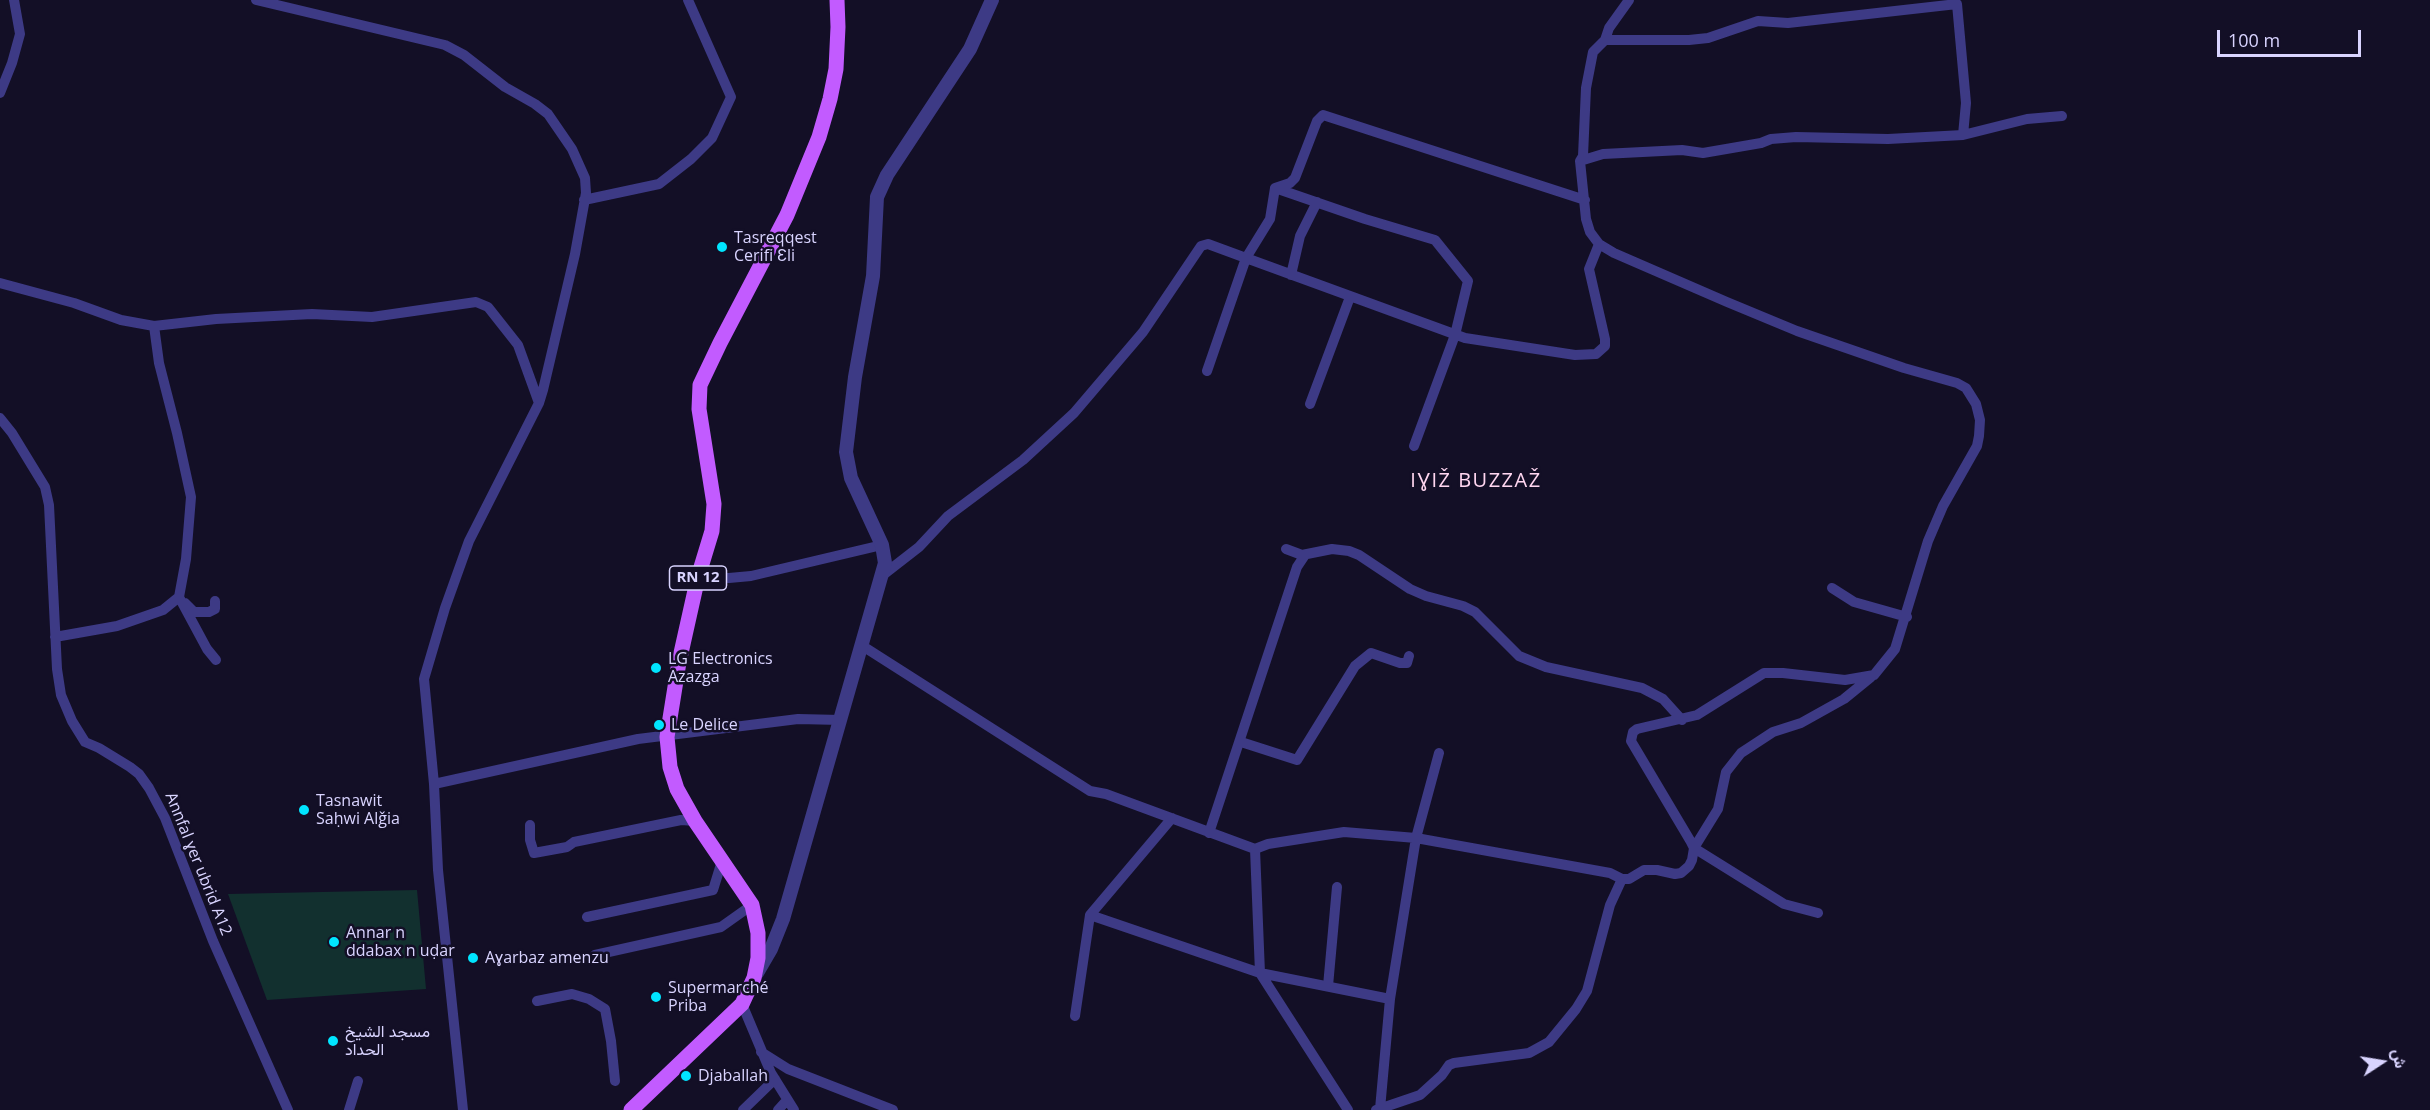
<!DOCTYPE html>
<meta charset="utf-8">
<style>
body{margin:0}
#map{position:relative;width:2430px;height:1110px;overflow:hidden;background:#130f26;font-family:"Open Sans",Vazirmatn,sans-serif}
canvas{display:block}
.north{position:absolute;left:2352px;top:1032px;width:60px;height:60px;-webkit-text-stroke:4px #130f26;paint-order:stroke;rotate:78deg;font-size:16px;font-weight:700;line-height:24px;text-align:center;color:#d9d4ff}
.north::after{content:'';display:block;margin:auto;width:21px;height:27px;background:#d9d4ff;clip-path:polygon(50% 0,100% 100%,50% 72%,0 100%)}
.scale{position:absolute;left:2217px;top:30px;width:144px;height:27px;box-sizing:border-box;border:3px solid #d9d4ff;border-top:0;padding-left:8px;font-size:18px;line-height:21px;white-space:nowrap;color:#d9d4ff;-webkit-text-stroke:4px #130f26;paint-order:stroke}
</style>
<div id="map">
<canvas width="2430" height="1110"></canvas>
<div class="north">ش</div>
<div class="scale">100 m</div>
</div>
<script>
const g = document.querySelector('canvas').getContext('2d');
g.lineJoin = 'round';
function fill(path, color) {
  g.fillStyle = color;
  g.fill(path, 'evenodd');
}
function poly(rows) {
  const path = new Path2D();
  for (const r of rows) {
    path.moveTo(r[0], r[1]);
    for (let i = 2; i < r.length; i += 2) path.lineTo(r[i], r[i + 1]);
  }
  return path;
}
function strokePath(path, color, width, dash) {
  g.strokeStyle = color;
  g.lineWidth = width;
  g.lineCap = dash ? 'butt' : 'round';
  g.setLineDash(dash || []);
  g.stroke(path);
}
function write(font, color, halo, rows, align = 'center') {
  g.font = font + ' "Open Sans",Vazirmatn,sans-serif';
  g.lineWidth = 5;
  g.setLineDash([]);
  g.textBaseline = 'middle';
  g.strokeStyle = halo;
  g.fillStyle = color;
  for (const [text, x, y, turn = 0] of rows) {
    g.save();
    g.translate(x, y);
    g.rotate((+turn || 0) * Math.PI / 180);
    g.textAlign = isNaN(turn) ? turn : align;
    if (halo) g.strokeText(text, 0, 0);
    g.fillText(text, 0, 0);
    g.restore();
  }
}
fill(poly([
 [417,890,426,989,267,1000,228,894]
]), '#12302f');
strokePath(poly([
 [256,0,445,45,464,55,505,87,535,104,548,114,572,149,585,178,586,193,575,254,543,390,539,403,469,541,445,608,424,679,434,784,438,870,463,1110],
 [1605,40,1689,40,1708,38,1758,21,1788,23,1957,4,1966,103,1963,135],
 [0,93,12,63,20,34,14,0],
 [1580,161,1603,154,1682,150,1703,153,1761,143,1771,139,1796,137,1888,139,1963,135,2027,119,2062,116],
 [1275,188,1365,219,1435,240,1468,281,1455,335,1414,446],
 [584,200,659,184,691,159,712,138,731,97,688,0],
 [1291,275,1300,236,1317,202],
 [0,283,74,303,121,320,154,326,216,319,312,314,372,317,476,302,488,307,518,345,539,403],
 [1207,371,1246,258,1465,338,1575,355,1596,354,1605,346,1605,339,1589,269,1599,244],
 [1310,404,1350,297],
 [0,418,12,433,45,487,49,505,57,669,61,695,72,721,85,742,99,748,130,767,139,774,149,788,165,818,213,941,288,1110],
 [1286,549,1302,555,1332,549,1349,551,1359,555,1410,589,1426,596,1463,606,1475,612,1519,656,1546,667,1642,688,1663,699,1682,720],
 [883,575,919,547,948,516,1023,460,1074,413,1143,332,1201,246,1208,244,1246,258,1270,219,1275,188,1290,183,1295,178,1317,121,1323,115,1585,200],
 [698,577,729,578,751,576,882,545],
 [1832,588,1854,602,1907,617],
 [179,597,207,649,216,660],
 [185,603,194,612,209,612,215,609,215,601],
 [55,637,117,626,163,610,179,597,186,559,191,497,177,433,159,363,154,326],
 [861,645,1090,791,1106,794,1255,849,1260,973,1348,1110],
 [1241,742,1297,760,1355,666,1371,653,1400,663,1407,663,1409,656],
 [434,784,638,739,798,719,841,720],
 [530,825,530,840,534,853,567,847,574,842,681,820,695,821],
 [1209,833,1297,567,1305,555],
 [1255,849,1268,844,1344,832,1416,838,1610,873,1622,879],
 [1818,913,1784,904,1694,848,1718,809,1726,772,1741,753,1773,732,1801,723,1844,699,1871,677],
 [1090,915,1260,973,1390,999],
 [587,917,713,890,722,861],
 [595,955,721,927,752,905],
 [1328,986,1337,887],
 [537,1001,572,994,589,999,605,1009,611,1041,615,1081],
 [742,1004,771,1073,794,1110],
 [1075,1016,1090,915,1172,818],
 [761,1052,788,1069,893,1110],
 [1380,1109,1390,999,1416,838,1439,753],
 [349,1110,358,1081],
 [743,1110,775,1079],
 [778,1110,787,1100],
 [1376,1110,1420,1095,1442,1075,1449,1065,1454,1063,1529,1053,1549,1042,1576,1009,1587,991,1610,905,1622,879,1629,879,1644,870,1657,870,1675,874,1681,873,1689,866,1692,860,1694,848,1691,842,1634,746,1631,741,1633,732,1637,729,1697,715,1764,673,1783,673,1845,680,1874,675,1895,649,1928,541,1943,506,1977,446,1979,436,1980,420,1976,404,1966,388,1957,383,1904,368,1797,331,1727,302,1614,253,1599,244,1590,232,1586,219,1580,161,1583,156,1586,88,1593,52,1605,40,1609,28,1629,0]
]), '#3d3a85', 10);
strokePath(poly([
 [757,973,771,949,783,919,885,563,882,545,851,478,846,452,855,377,873,276,877,197,887,175,970,49,992,0]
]), '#3d3a85', 14);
strokePath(poly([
 [631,1110,742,1004,754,978,758,958,758,933,752,905,695,821,677,789,670,767,667,737,679,662,698,577,712,531,714,504,699,409,700,385,720,343,787,215,819,137,830,99,836,69,838,27,837,0]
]), '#c25bff', 15);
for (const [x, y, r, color] of [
 [722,247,6,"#00e5ff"],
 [656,668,6,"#00e5ff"],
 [659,725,6,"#00e5ff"],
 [304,810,6,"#00e5ff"],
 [334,942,6,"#00e5ff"],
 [473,958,6,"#00e5ff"],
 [656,997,6,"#00e5ff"],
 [333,1041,6,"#00e5ff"],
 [686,1076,6,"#00e5ff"]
]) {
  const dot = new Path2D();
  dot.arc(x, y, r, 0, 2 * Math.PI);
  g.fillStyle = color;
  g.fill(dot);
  strokePath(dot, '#130f26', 2);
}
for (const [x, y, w] of [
 [698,578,57]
]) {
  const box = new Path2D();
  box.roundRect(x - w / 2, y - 12, w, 24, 4.5);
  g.fillStyle = '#130f26';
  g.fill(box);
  strokePath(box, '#d9d4ff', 1.5);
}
write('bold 15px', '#d9d4ff', null, [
 ["RN 12",698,578]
]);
write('16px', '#d9d4ff', '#130f26', [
 ["Tasreqqest",734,238],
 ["Cerifi Ɛli",734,256],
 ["LG Electronics",668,659],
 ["Azazga",668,677],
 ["Le Delice",671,725],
 ["Tasnawit",316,801],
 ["Saḥwi Alǧia",316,819],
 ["Annar n",346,933],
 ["ddabax n uḍar",346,951],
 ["Aɣarbaz amenzu",485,958],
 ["Supermarché",668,988],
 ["Priba",668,1006],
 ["مسجد الشيخ",345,1032],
 ["الحداد",345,1050],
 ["Djaballah",698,1076]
], 'left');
write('16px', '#d9d4ff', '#130f26', [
 ["Annfal ɣer ubrid A12",198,864,68]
]);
g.letterSpacing = '1.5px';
write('20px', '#ffd6f0', '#130f26', [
 ["IƔIŽ BUZZAŽ",1476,481]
]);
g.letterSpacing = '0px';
</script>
